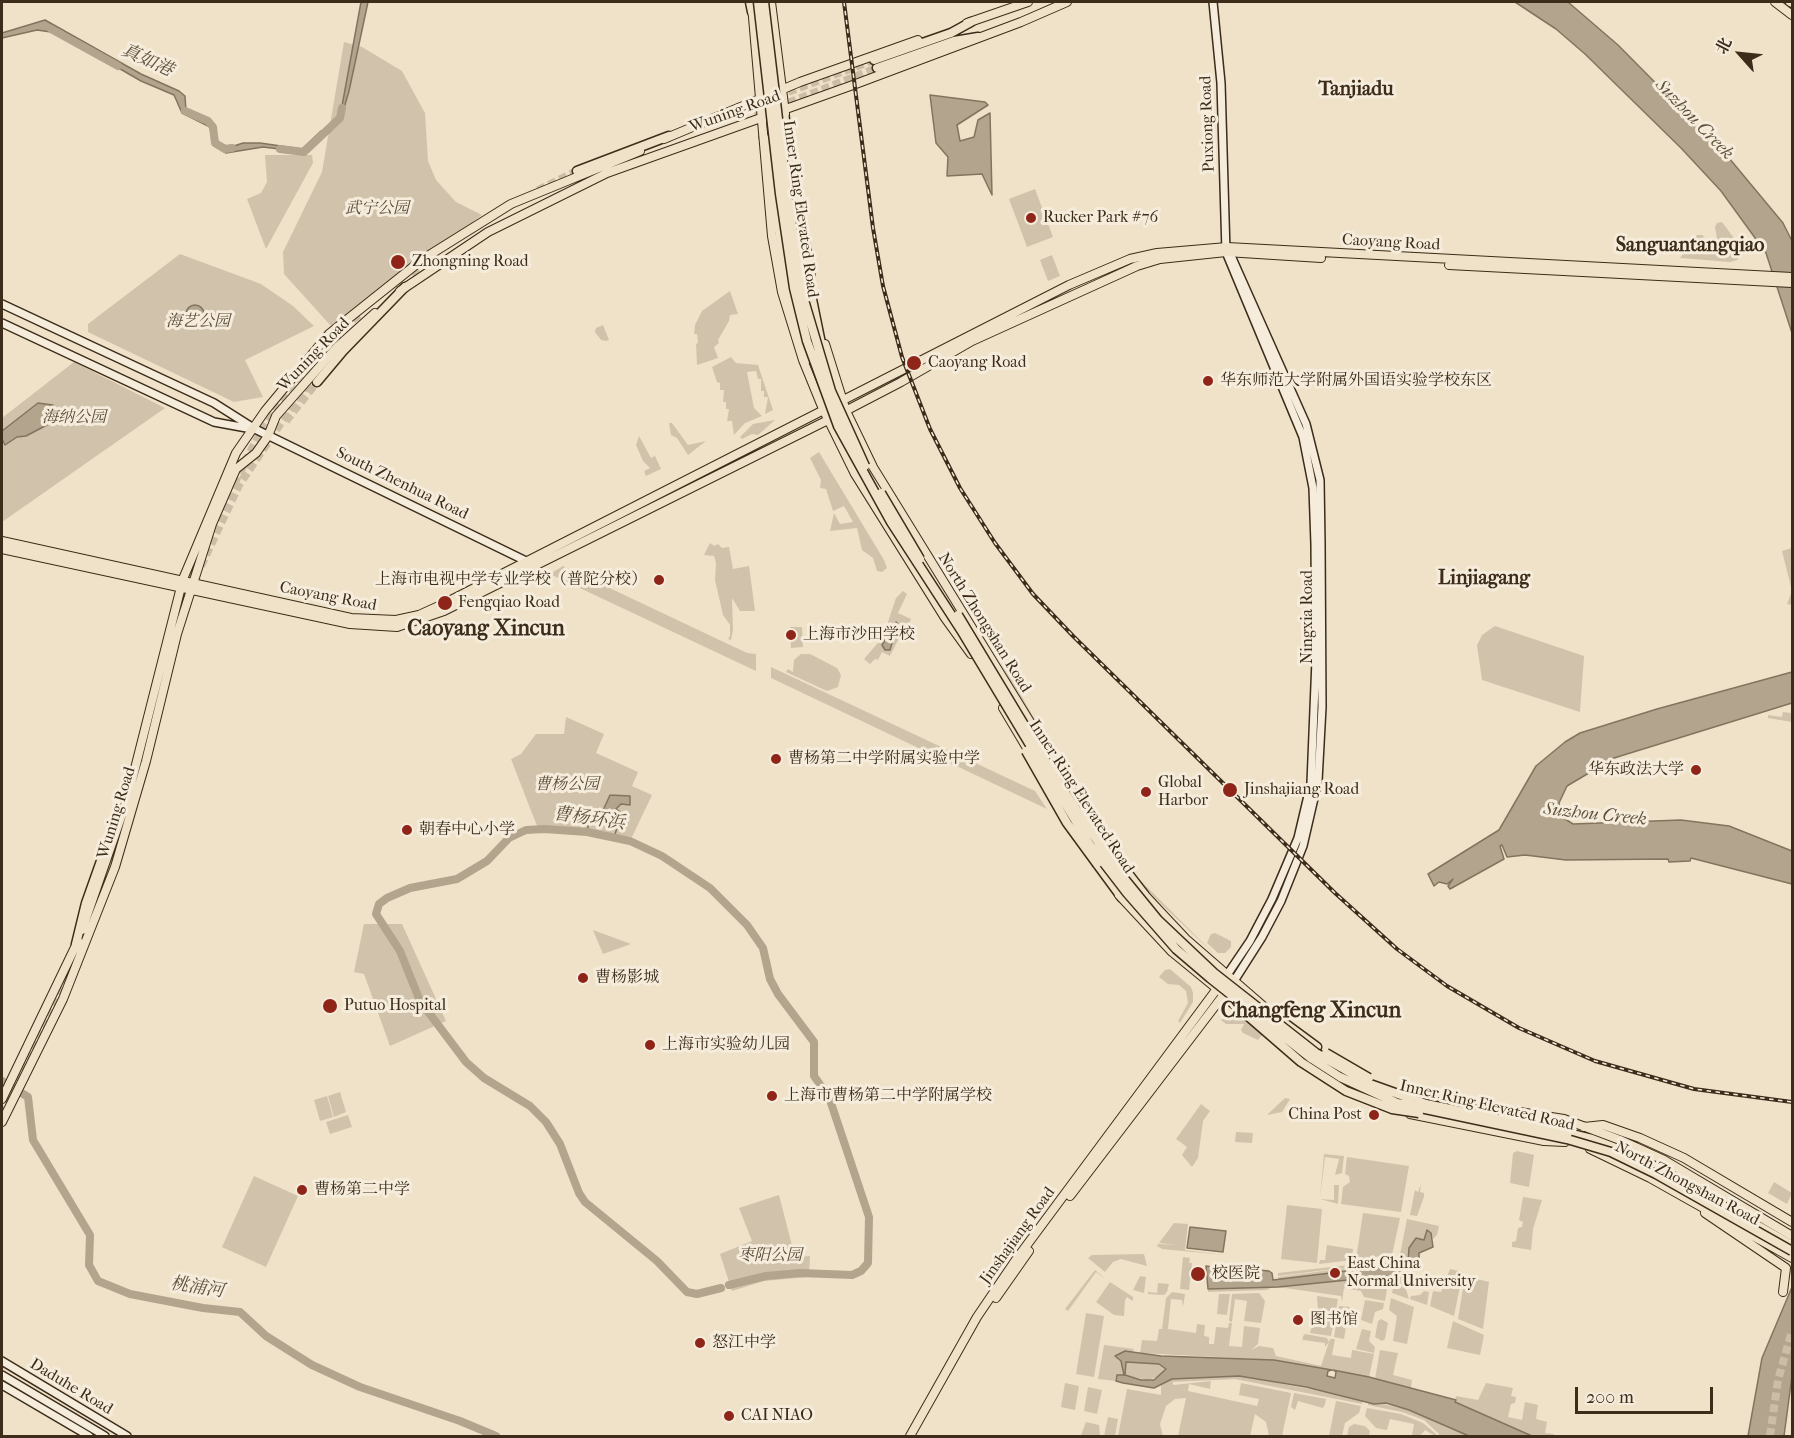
<!DOCTYPE html>
<meta charset="utf-8">
<style>
body{margin:0}
#map{position:relative;width:1794px;height:1438px;overflow:hidden;background:#efe2c9;font-family:"IM FELL French Canon","Noto Serif SC",serif}
canvas{display:block}
.frame{position:absolute;inset:0;border:3px solid #3c2c19;pointer-events:none}
.north{position:absolute;left:1710px;top:24px;width:60px;height:60px;-webkit-text-stroke:4px #f5ecdc;paint-order:stroke;rotate:297deg;font-size:16px;font-weight:700;line-height:24px;text-align:center;color:#3c2c19}
.north::after{content:'';display:block;margin:auto;width:21px;height:27px;background:#3c2c19;clip-path:polygon(50% 0,100% 100%,50% 72%,0 100%)}
.scale{position:absolute;left:1575px;top:1387px;width:138px;height:27px;box-sizing:border-box;border:3px solid #3c2c19;border-top:0;padding-left:8px;font-size:18px;line-height:21px;white-space:nowrap;color:#3c2c19;-webkit-text-stroke:4px #f5ecdc;paint-order:stroke}
</style>
<div id="map">
<canvas width="1794" height="1438"></canvas>
<div class="frame"></div>
<div class="north">北</div>
<div class="scale">200 m</div>
</div>
<script>
const g = document.querySelector('canvas').getContext('2d');
g.lineJoin = 'round';
function fill(path, color) {
  g.fillStyle = color;
  g.fill(path, 'evenodd');
}
function poly(rows) {
  const path = new Path2D();
  for (const r of rows) {
    if (r.length === 3) {
      path.moveTo(r[0] + r[2], r[1]);
      path.arc(r[0], r[1], r[2], 0, 2 * Math.PI);
      continue;
    }
    path.moveTo(r[0], r[1]);
    for (let i = 2; i < r.length; i += 2) path.lineTo(r[i], r[i + 1]);
  }
  return path;
}
function strokePath(path, color, width, dash) {
  g.strokeStyle = color;
  g.lineWidth = width;
  g.lineCap = dash ? 'butt' : 'round';
  g.setLineDash(dash || []);
  g.stroke(path);
}
function write(font, color, halo, rows, align = 'center') {
  g.font = font + ' "IM FELL French Canon","Noto Serif SC",serif';
  g.lineWidth = 6;
  g.setLineDash([]);
  g.textBaseline = 'middle';
  g.strokeStyle = halo;
  g.fillStyle = color;
  for (const [text, x, y, turn = 0] of rows) {
    g.save();
    g.translate(x, y);
    g.rotate((+turn || 0) * Math.PI / 180);
    g.textAlign = isNaN(turn) ? turn : align;
    if (halo) g.strokeText(text, 0, 0);
    g.fillText(text, 0, 0);
    g.restore();
  }
}
fill(poly([
 [344,42,362,47,402,71,425,113,428,161,436,180,456,202,482,215,331,326,284,274,283,252,322,172],
 [265,155,312,155,313,163,266,249,247,199,261,193,267,182],
 [1035,189,1053,237,1027,247,1009,199],
 [1722,222,1745,253,1737,260,1730,262,1680,258,1697,235,1703,235,1705,245,1695,246,1696,252,1714,253,1718,244,1715,227,1717,223],
 [180,254,261,284,293,306,314,326,245,360,263,397,234,402,88,332,88,324],
 [1052,255,1060,276,1048,281,1040,260],
 [730,291,738,314,730,315,729,321,718,340,719,343,714,347,718,358,697,365,696,344,698,343,697,334,694,334,695,325,702,311],
 [603,325,609,340,606,341,601,340,595,332,596,328],
 [731,357,736,363,758,365,773,410,765,414,768,397,764,397,764,391,761,391,761,379,758,379,756,371,747,372,754,408,762,416,745,423,734,435,732,421,727,421,729,409,726,409,726,402,723,402,724,390,720,390,720,383,717,382,712,367],
 [74,362,165,408,2,522,2,418],
 [775,420,758,435,752,434,742,439,740,437,753,424],
 [669,423,672,423,688,445,706,441,688,455,677,438,671,435],
 [639,436,651,458,655,456,661,469,646,476,644,471,650,468,643,461,636,445],
 [819,452,884,560,887,568,882,572,877,571,873,558,862,550,857,528,830,531,834,513,840,524,853,522,844,506,833,511,826,489,820,488,821,480,810,458],
 [710,543,714,546,718,544,722,548,729,547,733,569,749,566,755,611,740,611,732,598,733,630,731,640,728,639,730,636,730,625,723,615,715,580,716,563,714,556,704,555],
 [1792,548,1792,605,1787,604,1792,591,1782,551],
 [563,566,747,653,756,654,756,671,550,574],
 [903,591,907,594,898,613,911,619,902,640,898,640,890,656,882,652,878,660,875,659,870,664,864,659,883,637,896,598],
 [1495,626,1584,656,1580,712,1482,680,1477,645,1482,635],
 [790,627,802,627,803,647,791,648],
 [991,635,999,635,1002,639,996,653,987,637],
 [801,654,810,654,837,668,841,675,838,687,827,691,786,672,788,669,793,672,794,660],
 [1005,661,1017,688,1056,757,1008,678,1001,663],
 [771,667,1035,791,1047,809,771,678],
 [1791,710,1792,722,1768,718,1768,715,1782,717,1783,712,1791,713],
 [566,717,604,734,596,753,638,772,632,786,652,795,632,837,576,829,537,826,511,759,521,754,536,734,564,734],
 [1116,848,1138,878,1217,957,1136,880],
 [364,924,402,924,446,1021,390,1046,364,974,354,972],
 [593,930,631,944,603,954],
 [1215,933,1231,941,1231,947,1225,953,1218,953,1207,943,1211,934],
 [1170,969,1191,987,1193,993,1193,1002,1180,1023,1178,1021,1188,1003,1186,991,1179,985,1168,984,1159,977,1165,970],
 [1237,1015,1263,1034,1258,1040,1243,1033,1241,1030,1244,1024,1226,1024,1221,1020,1226,1016],
 [340,1092,346,1112,334,1117,328,1096],
 [327,1096,333,1117,320,1121,314,1100],
 [1285,1098,1290,1099,1282,1112,1267,1115],
 [1201,1104,1210,1111,1203,1121,1198,1158,1192,1167,1182,1155,1187,1147,1176,1139],
 [348,1115,352,1127,330,1134,326,1122],
 [1236,1132,1253,1133,1252,1143,1235,1142],
 [1517,1151,1534,1155,1529,1187,1510,1183,1513,1153],
 [1324,1154,1344,1156,1342,1173,1335,1175,1339,1159,1325,1157,1320,1199,1334,1200,1334,1185,1339,1185,1338,1204,1320,1199],
 [1347,1157,1409,1166,1401,1212,1341,1204,1343,1187,1350,1182,1349,1176,1345,1174],
 [254,1176,298,1196,266,1267,222,1247],
 [1774,1182,1792,1193,1787,1204,1768,1193],
 [1421,1184,1420,1192,1424,1193,1424,1197,1417,1216,1410,1215,1415,1190,1418,1192],
 [779,1195,795,1257,810,1256,809,1277,764,1281,732,1291,720,1254,752,1241,739,1208],
 [1523,1197,1542,1200,1533,1229,1531,1250,1512,1247,1512,1242,1516,1241,1518,1228,1522,1227,1523,1222,1519,1220],
 [1287,1205,1322,1209,1317,1263,1281,1259],
 [1363,1213,1400,1218,1392,1255,1356,1259],
 [1407,1219,1439,1226,1437,1235,1433,1239,1430,1231,1424,1241,1415,1240,1409,1248,1408,1262,1398,1265],
 [1174,1223,1188,1224,1185,1250,1225,1255,1162,1249,1157,1246,1158,1244,1177,1245,1159,1243],
 [1327,1245,1353,1249,1352,1260,1319,1264,1320,1260,1325,1260],
 [1144,1254,1147,1266,1121,1259,1113,1262,1105,1272,1088,1258,1092,1255],
 [1183,1257,1190,1258,1189,1263,1192,1263,1189,1290,1180,1289],
 [1391,1262,1390,1266,1279,1280,1278,1277],
 [1358,1264,1358,1266,1278,1276,1278,1273],
 [1450,1269,1463,1272,1454,1316,1430,1306,1433,1291,1441,1292],
 [1095,1270,1107,1280,1096,1272,1068,1311,1065,1309],
 [1413,1271,1414,1275,1404,1283,1409,1299,1392,1293,1396,1275],
 [1140,1276,1146,1277,1144,1293,1133,1290],
 [1389,1276,1385,1301,1364,1297,1361,1291,1344,1288,1342,1302,1341,1296,1278,1287],
 [1465,1276,1489,1282,1483,1329,1458,1319],
 [1110,1282,1133,1297,1133,1301,1127,1297,1125,1300,1124,1316,1114,1315,1096,1302],
 [1158,1283,1169,1284,1167,1292,1164,1295,1148,1294,1148,1286,1148,1292,1157,1293],
 [1274,1286,1267,1290,1208,1292,1208,1289],
 [1424,1291,1429,1292,1427,1305,1410,1299,1411,1296,1420,1295],
 [1172,1292,1185,1294,1183,1307,1182,1300,1171,1299,1168,1329,1196,1333,1197,1324,1205,1325,1204,1336,1209,1337,1209,1344,1214,1344,1216,1327,1228,1328,1229,1323,1232,1323,1229,1346,1242,1347,1244,1326,1260,1328,1258,1344,1251,1350,1259,1346,1273,1348,1276,1356,1321,1366,1330,1339,1335,1339,1332,1355,1351,1358,1352,1350,1374,1354,1369,1377,1274,1360,1140,1353,1142,1340,1157,1341,1159,1329,1162,1329,1166,1298],
 [1259,1293,1265,1301,1261,1323,1244,1321,1247,1301,1235,1299,1232,1322,1229,1321,1232,1294],
 [1219,1294,1230,1294,1227,1315,1217,1314],
 [1317,1296,1338,1299,1331,1336,1310,1333,1312,1326,1315,1327,1317,1314,1325,1318,1326,1311,1318,1310],
 [1391,1298,1414,1307,1407,1344,1393,1341,1397,1316,1389,1310],
 [1365,1300,1384,1303,1383,1309,1375,1312,1372,1324,1361,1320],
 [1339,1306,1350,1307,1348,1319,1339,1318,1338,1325,1346,1327,1344,1339,1334,1337],
 [1086,1313,1104,1316,1094,1377,1076,1374],
 [1381,1319,1388,1323,1385,1339,1382,1341,1375,1337,1378,1321],
 [1453,1321,1484,1335,1480,1355,1447,1348],
 [1362,1329,1371,1331,1369,1341,1375,1347,1374,1353,1356,1349],
 [1305,1334,1327,1338,1329,1342,1325,1347,1325,1343,1303,1340,1302,1348,1303,1336],
 [1104,1345,1134,1349,1132,1353,1125,1351,1121,1361,1124,1375,1115,1378,1116,1381,1098,1379],
 [1380,1350,1398,1353,1393,1375,1412,1380,1411,1388,1375,1379],
 [1126,1362,1159,1364,1166,1369,1161,1376,1147,1380,1125,1375],
 [1209,1376,1239,1376,1363,1399,1362,1404,1235,1379,1173,1382,1173,1385,1211,1381,1210,1389,1189,1384,1188,1391,1257,1406,1259,1399,1239,1395,1241,1383,1291,1393,1282,1436,1269,1436,1266,1422,1255,1414,1250,1436,1178,1436,1186,1398,1175,1399,1166,1406,1160,1424,1163,1436,1118,1436,1127,1389,1161,1395,1161,1385,1172,1379],
 [1065,1383,1079,1386,1075,1410,1061,1407],
 [1486,1383,1513,1388,1511,1396,1516,1397,1515,1403,1511,1404,1508,1417,1522,1420,1525,1402,1538,1405,1536,1419,1547,1422,1545,1433,1554,1434,1553,1436,1532,1436,1455,1402,1456,1396,1478,1400],
 [1088,1387,1102,1390,1097,1414,1084,1411],
 [1294,1393,1326,1399,1325,1404,1323,1408,1298,1401,1295,1410,1291,1407],
 [1336,1401,1361,1406,1359,1413,1345,1423,1342,1436,1329,1436],
 [1369,1401,1409,1410,1469,1436,1439,1436,1439,1434,1424,1420,1402,1412,1368,1405],
 [1367,1408,1401,1414,1423,1423,1436,1434,1435,1436,1425,1430,1420,1436,1409,1436,1412,1435,1414,1424,1390,1419,1387,1430,1376,1428,1365,1416],
 [1108,1417,1118,1419,1115,1436,1104,1436],
 [1086,1422,1099,1425,1100,1436,1081,1435],
 [1354,1424,1365,1426,1370,1431,1369,1436,1347,1436,1349,1427]
]), '#d1c3ab');
const water = poly([
 [361,2,368,2,349,91,341,118,329,133,329,128,340,117,361,2],
 [1515,2,1568,2,1618,45,1724,152,1783,223,1792,241,1792,333,1766,253,1721,191,1681,148,1585,54,1556,29,1515,2],
 [45,20,141,74,179,91,185,96,186,111,215,125,215,143,225,149,243,143,260,143,302,149,321,131,321,136,317,143,304,152,263,147,226,153,213,145,210,127,182,113,174,95,141,81,58,33,37,30,2,38,2,33,45,20],
 [930,95,985,102,988,105,957,125,960,141,974,137,978,120,990,113,992,195,982,174,947,176,948,157,936,143,930,95],
 [195,314,9],
 [38,403,53,405,47,425,26,436,17,437,5,445,2,439,2,431,38,403],
 [896,622,901,628,894,636,890,650,885,650,882,645,896,622],
 [1792,672,1792,703,1614,758,1567,786,1559,803,1562,817,1573,824,1681,820,1729,826,1792,851,1792,884,1691,858,1690,861,1669,862,1668,859,1566,860,1525,855,1507,857,1502,845,1500,846,1504,859,1450,889,1448,886,1453,879,1447,884,1439,882,1434,886,1428,874,1499,830,1536,766,1565,742,1580,733,1657,709,1792,672],
 [610,795,630,796,630,805,621,804,616,809,628,817,625,823,618,824,600,817,610,795],
 [1190,1227,1226,1231,1223,1252,1187,1248,1190,1227],
 [1427,1230,1431,1233,1433,1247,1419,1253,1419,1267,1408,1274,1278,1287,1208,1289,1206,1266,1212,1267,1215,1280,1235,1279,1238,1268,1269,1271,1272,1273,1273,1280,1404,1264,1408,1262,1409,1248,1416,1238,1424,1240,1427,1230],
 [1792,1287,1792,1376,1784,1436,1748,1436,1762,1358,1792,1287],
 [1125,1351,1161,1356,1274,1360,1332,1370,1328,1371,1327,1376,1335,1378,1336,1372,1333,1370,1369,1377,1456,1400,1455,1402,1532,1436,1469,1436,1409,1410,1386,1403,1374,1404,1306,1387,1239,1376,1172,1379,1154,1388,1123,1383,1116,1381,1117,1375,1124,1375,1121,1361,1115,1356,1125,1351],
 [1126,1362,1159,1364,1166,1369,1154,1380,1141,1380,1125,1375,1126,1362]
]);
fill(water, '#b2a48d');
strokePath(water, '#83745f', 1.5);
strokePath(poly([
 [587,832,589,821,600,817],
 [614,838,618,824]
]), '#83745f', 1.5);
strokePath(poly([
 [51,29,118,66],
 [185,111,208,121,213,127,215,143,225,149,232,148],
 [280,149,304,152,340,118,342,108],
 [2,1081,28,1097,33,1140,90,1235,89,1265,98,1281,130,1294,203,1308,240,1312,266,1336,312,1365,360,1387,460,1421,496,1436],
 [721,1288,697,1294,687,1292,657,1261,585,1202,579,1193,560,1144,546,1122,530,1106,484,1078,466,1062,420,1001,400,951,376,914,379,904,387,898,410,888,457,879,487,861,509,838,526,830,544,829,587,832,630,841,662,856,710,888,747,925,763,948,770,979,778,994,814,1042,814,1076,829,1097,869,1217,868,1263,861,1271,852,1275,800,1273,766,1276,729,1285]
]), '#b2a48d', 8);
strokePath(poly([
 [777,96,874,60],
 [755,116,877,68],
 [538,190,577,171],
 [411,273,437,254],
 [286,421,317,382],
 [234,484,257,439,294,383,340,330,361,313],
 [201,566,239,485,306,386],
 [186,587,198,561],
 [108,841,116,821],
 [2,1114,66,977,106,878,132,797],
 [1770,1436,1778,1380,1792,1331]
]), '#cbbea6', 8, [8, 4]);
const secondary = poly([
 [1213,2,1221,83,1226,252,1303,437,1313,488,1315,544,1316,660,1311,783,1298,838,1272,899,1250,941,1227,975],
 [1228,249,1306,424,1320,480,1321,544,1322,707,1318,781,1303,846,1281,901,1262,937,1234,981],
 [2,304,214,403,255,429,530,563],
 [2,323,214,422,252,429],
 [2,1361,127,1436],
 [2,1375,105,1436],
 [2,1385,89,1436]
]);
const primary = poly([
 [771,2,785,113],
 [1775,2,1792,15],
 [1790,2,1792,3],
 [752,6,772,236,782,292,803,360,823,409,855,474,945,618,971,654],
 [967,23,1028,2],
 [664,139,800,82,918,40],
 [791,149,811,276],
 [1449,265,1792,283],
 [400,291,488,232,607,173,853,85,1021,22,1067,2],
 [825,344,846,411,873,467,1088,816],
 [2,541,351,618,396,620,419,615,441,605,1069,285,1130,259,1157,253,1227,247,1792,277],
 [2,549,350,624,397,627,444,611,828,420,901,382,972,341,1137,266,1160,259,1226,252,1321,258],
 [1003,708,1031,755],
 [1140,890,1186,939,1269,1011],
 [1119,895,1172,952,1233,1002],
 [82,930,127,800,183,579,236,453,265,411,329,334,423,259,511,204,640,151],
 [1287,1044,1312,1065],
 [1322,1071,1343,1083,1354,1094],
 [2,1099,78,941],
 [1438,1102,1478,1110,1500,1109,1564,1119,1620,1140,1664,1160,1792,1236],
 [1410,1114,1544,1141,1565,1142],
 [1542,1121,1572,1126],
 [2,1122,63,999,115,867,146,761,177,634,212,524,236,469,256,453,268,436,276,416,336,348,375,313],
 [1584,1127,1603,1125,1640,1138,1684,1158,1792,1222],
 [1590,1149,1650,1178,1792,1258],
 [1070,1196,1225,993],
 [1705,1213,1786,1268,1783,1292],
 [996,1298,1029,1251],
 [910,1436,977,1317,1015,1261,1219,986]
]);
const trunk = poly([
 [750,2,752,12],
 [874,60,951,33,971,22],
 [877,68,954,41,978,37],
 [784,109,792,201,823,353],
 [764,137,769,156,785,275,800,335,809,359],
 [577,171,669,136],
 [317,382,343,351,405,287],
 [1097,864,1122,898],
 [1124,868,1144,894],
 [76,944,86,903,108,841],
 [1228,999,1241,1010],
 [1279,1019,1317,1047],
 [1568,1133,1592,1139,1634,1155,1792,1245]
]);
strokePath(secondary, '#3c2c19', 10);
strokePath(primary, '#3c2c19', 10);
strokePath(trunk, '#3c2c19', 11);
strokePath(secondary, '#f5ecdc', 7);
strokePath(primary, '#efe2c9', 8);
strokePath(trunk, '#efe2c9', 8);
const rail = poly([
 [844,2,873,228,883,286,902,357,930,429,960,488,995,543,1033,594,1073,636,1335,893,1397,949,1447,986,1519,1028,1595,1061,1694,1089,1792,1102]
]);
strokePath(rail, '#3c2c19', 4);
strokePath(rail, '#f5ecdc', 1.5, [4.5]);
const trunkBridge = poly([
 [758,2,780,194,794,288,807,341,838,426,891,522,961,630,1090,845,1127,893,1176,949,1210,978,1312,1059,1340,1077,1397,1103,1567,1139,1611,1152,1656,1174,1792,1251],
 [764,2,787,194,804,300,831,391,865,466],
 [881,493,920,559],
 [958,615,1064,791,1114,866,1158,920,1214,973,1316,1053,1370,1084,1426,1104,1568,1133],
 [1026,751,1067,823,1097,864],
 [1084,812,1124,868],
 [1241,1010,1301,1062,1346,1091,1392,1109,1419,1113],
 [1326,1053,1369,1078]
]);
strokePath(trunkBridge, '#3c2c19', 11, []);
strokePath(trunkBridge, '#efe2c9', 8);
for (const [x, y, r, color] of [
 [1031,218,6,"#8f2418"],
 [398,262,8,"#8f2418"],
 [914,363,8,"#8f2418"],
 [1208,381,6,"#8f2418"],
 [659,580,6,"#8f2418"],
 [445,603,8,"#8f2418"],
 [791,635,6,"#8f2418"],
 [776,759,6,"#8f2418"],
 [1696,770,6,"#8f2418"],
 [1230,790,8,"#8f2418"],
 [1146,792,6,"#8f2418"],
 [407,830,6,"#8f2418"],
 [583,978,6,"#8f2418"],
 [330,1006,8,"#8f2418"],
 [650,1045,6,"#8f2418"],
 [772,1096,6,"#8f2418"],
 [1374,1115,6,"#8f2418"],
 [302,1190,6,"#8f2418"],
 [1335,1273,6,"#8f2418"],
 [1198,1274,8,"#8f2418"],
 [1298,1320,6,"#8f2418"],
 [700,1343,6,"#8f2418"],
 [729,1416,6,"#8f2418"]
]) {
  const dot = new Path2D();
  dot.arc(x, y, r, 0, 2 * Math.PI);
  g.fillStyle = color;
  g.fill(dot);
  strokePath(dot, '#f5ecdc', 2);
}
write('16px', '#3c2c19', '#f5ecdc', [
 ["Wuning Road",735,112,-20],
 ["Puxiong Road",1208,124,-92],
 ["Inner Ring Elevated Road",800,209,82],
 ["Caoyang Road",1391,243,3],
 ["Wuning Road",314,355,-46],
 ["South Zhenhua Road",402,484,26],
 ["Caoyang Road",328,597,11],
 ["Ningxia Road",1308,617,-90],
 ["North Zhongshan Road",984,623,58],
 ["Inner Ring Elevated Road",1081,797,57],
 ["Wuning Road",117,813,-73],
 ["Inner Ring Elevated Road",1487,1106,13],
 ["North Zhongshan Road",1687,1184,28],
 ["Jinshajiang Road",1018,1236,-54],
 ["Daduhe Road",71,1387,31]
]);
write('italic 16px', '#5a4a36', '#f5ecdc', [
 ["武宁公园",377,209],
 ["海艺公园",198,322],
 ["海纳公园",74,418],
 ["曹杨公园",567,785],
 ["枣阳公园",770,1256]
]);
write('16px', '#3c2c19', '#f5ecdc', [
 ["Rucker Park #76",1043,218],
 ["Zhongning Road",412,262],
 ["Caoyang Road",928,363],
 ["华东师范大学附属外国语实验学校东区",1220,381],
 ["上海市电视中学专业学校（普陀分校）",647,580,"right"],
 ["Fengqiao Road",458,603],
 ["上海市沙田学校",803,635],
 ["曹杨第二中学附属实验中学",788,759],
 ["华东政法大学",1684,770,"right"],
 ["Global",1158,783],
 ["Harbor",1158,801],
 ["Jinshajiang Road",1244,790],
 ["朝春中心小学",419,830],
 ["曹杨影城",595,978],
 ["Putuo Hospital",344,1006],
 ["上海市实验幼儿园",662,1045],
 ["上海市曹杨第二中学附属学校",784,1096],
 ["China Post",1362,1115,"right"],
 ["曹杨第二中学",314,1190],
 ["East China",1347,1264],
 ["Normal University",1347,1282],
 ["校医院",1212,1274],
 ["图书馆",1310,1320],
 ["怒江中学",712,1343],
 ["CAI NIAO",741,1416]
], 'left');
write('italic 18px', '#5f503c', '#f5ecdc', [
 ["真如港",147,61,24],
 ["Suzhou Creek",1694,120,46],
 ["Suzhou Creek",1595,815,6],
 ["曹杨环浜",589,819,8],
 ["桃浦河",197,1288,9]
]);
write('bold 20px', '#3c2c19', '#f5ecdc', [
 ["Tanjiadu",1356,90],
 ["Sanguantangqiao",1690,246],
 ["Linjiagang",1484,579]
]);
write('bold 22px', '#3c2c19', '#f5ecdc', [
 ["Caoyang Xincun",486,630],
 ["Changfeng Xincun",1311,1012]
]);
</script>
